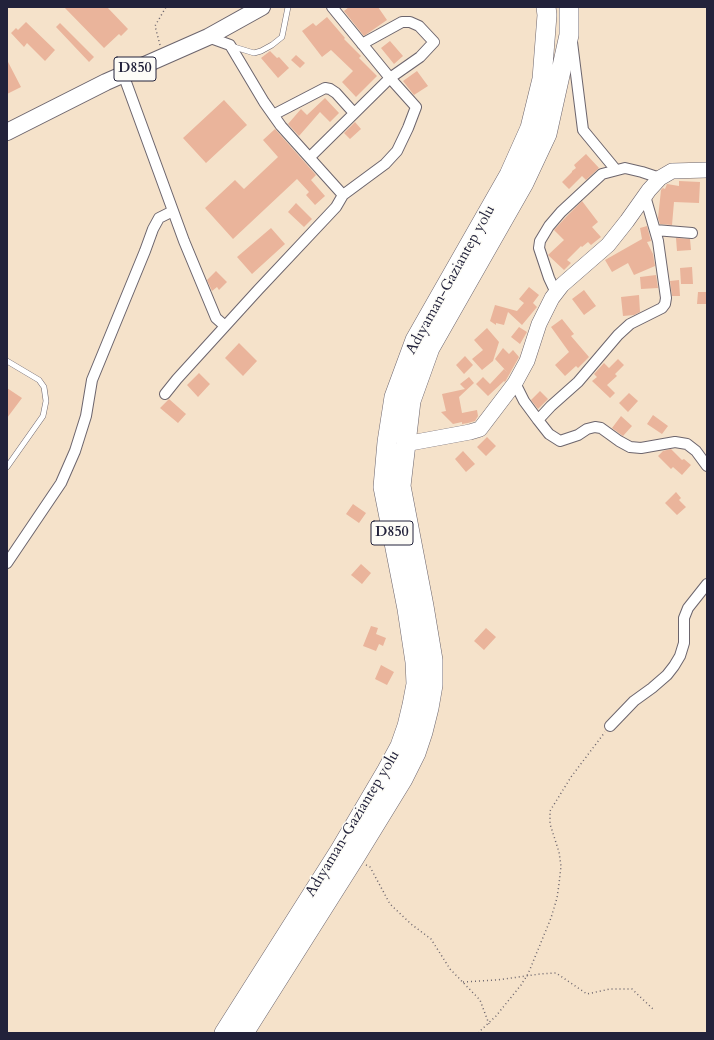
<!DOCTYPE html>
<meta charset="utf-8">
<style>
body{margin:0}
#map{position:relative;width:714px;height:1040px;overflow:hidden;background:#f5e2ca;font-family:Cardo,serif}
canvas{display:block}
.frame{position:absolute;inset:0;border:8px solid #22223b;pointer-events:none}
</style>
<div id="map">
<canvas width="714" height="1040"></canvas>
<div class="frame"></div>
</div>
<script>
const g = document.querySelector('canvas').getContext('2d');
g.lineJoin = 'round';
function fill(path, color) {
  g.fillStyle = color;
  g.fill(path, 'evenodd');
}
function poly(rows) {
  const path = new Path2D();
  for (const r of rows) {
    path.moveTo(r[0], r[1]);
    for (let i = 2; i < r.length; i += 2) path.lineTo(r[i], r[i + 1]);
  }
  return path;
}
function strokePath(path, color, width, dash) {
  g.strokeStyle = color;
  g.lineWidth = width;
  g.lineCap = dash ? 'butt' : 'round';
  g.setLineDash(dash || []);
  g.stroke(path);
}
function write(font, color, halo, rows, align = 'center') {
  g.font = font + ' Cardo,serif';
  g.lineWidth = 3;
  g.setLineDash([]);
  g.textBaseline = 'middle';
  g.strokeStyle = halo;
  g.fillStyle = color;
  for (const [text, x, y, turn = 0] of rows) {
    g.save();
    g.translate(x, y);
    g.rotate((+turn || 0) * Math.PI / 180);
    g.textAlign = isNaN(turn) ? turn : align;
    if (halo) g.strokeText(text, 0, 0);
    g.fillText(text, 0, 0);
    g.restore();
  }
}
fill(poly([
 [64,7,107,7,128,29,121,36,119,34,104,48],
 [349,7,378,7,387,20,364,36,344,11],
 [327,17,345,38,344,39,361,56,359,58,377,76,356,97,342,82,353,71,331,50,322,57,302,31,313,23,316,26],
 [26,22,55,50,45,61,27,43,24,47,11,33,16,28,18,30],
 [60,23,94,57,89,62,56,27],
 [390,41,403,56,394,64,381,48],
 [270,51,277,58,279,57,289,68,278,78,261,58],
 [296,55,305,63,300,68,291,60],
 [7,60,21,87,7,94],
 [417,71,428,86,414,95,403,81],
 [325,98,339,113,330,122,320,112,299,136,288,124,301,109,307,115],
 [224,100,247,125,206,163,183,138],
 [355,122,361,129,350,139,344,133],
 [275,129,316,175,311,180,325,196,315,205,306,195,309,192,297,179,233,239,205,208,235,180,244,189,278,157,263,140],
 [586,154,599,168,586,180,582,176,569,189,562,182,572,172,572,171,576,168,574,165],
 [679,181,700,182,699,203,674,202,672,225,660,224,658,218,661,190,663,188,665,189,667,184,679,186],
 [582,201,598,222,592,227,601,237,591,245,588,242,582,247,581,246,567,260,571,263,564,270,548,255,564,240,554,230,566,217],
 [296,203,312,219,304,227,288,212],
 [647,226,651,241,647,242,653,254,655,266,634,275,628,263,612,272,605,260,642,239,640,228],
 [271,228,285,244,252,274,237,257],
 [676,238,690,239,691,250,677,251],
 [692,267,693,284,681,284,680,268],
 [216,271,227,282,219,290,217,287,212,291,207,280],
 [656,275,658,288,641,289,640,277],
 [679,280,680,296,672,296,670,281],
 [529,287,539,295,533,303,537,307,522,325,508,312,504,325,496,323,496,325,490,321,495,305,517,311,524,303,519,299],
 [584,290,596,306,584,315,572,299],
 [698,292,707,292,707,304,697,304],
 [639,295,640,312,634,315,623,316,621,297],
 [562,319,574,334,571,336,589,357,578,368,576,366,565,376,555,365,569,352,551,327],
 [519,327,527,332,520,344,511,337],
 [487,328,499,342,493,361,482,370,472,359,483,350,474,340],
 [239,343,257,361,243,376,225,358],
 [503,348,509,354,513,350,519,357,505,382,504,381,488,396,476,384,483,377,490,384,504,369,508,373,495,359],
 [465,356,473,365,464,374,456,365],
 [618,359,624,365,615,374,617,376,607,385,615,393,610,398,592,381,597,377,594,374,604,363,609,368],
 [199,373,210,384,198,397,187,385],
 [469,377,474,383,459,397,462,413,477,410,478,416,475,421,468,423,462,424,462,422,453,424,441,412,446,411,442,394,465,389,460,384],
 [7,388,22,398,7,418],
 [540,391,548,399,538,409,531,400],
 [629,393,638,401,628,412,619,403],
 [169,399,186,414,178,423,160,408],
 [653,415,668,426,662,434,647,424],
 [621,416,632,426,623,436,612,428],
 [487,437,496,446,486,456,477,447],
 [671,449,682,460,684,459,691,465,682,475,673,467,671,469,658,456,663,451],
 [463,451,475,464,466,472,455,459],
 [676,492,681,498,679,500,686,507,677,515,665,503],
 [353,504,366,513,359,523,346,514],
 [361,564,371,573,362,584,351,575],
 [371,626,378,628,376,634,386,638,383,646,379,644,376,651,363,646],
 [486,628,496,637,484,650,474,641],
 [381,665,394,672,387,685,375,679]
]), '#eab49b');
const lane = poly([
 [231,46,254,53,261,51,272,45,282,37,288,7],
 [7,361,39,380,44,387,46,401,43,416,7,467]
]);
const street = poly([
 [332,7,390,78,416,107,408,128,397,151,385,164,343,195],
 [572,42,583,130,616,170],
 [123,74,184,241,216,318,225,326],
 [273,115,325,88,330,89,336,93,354,113],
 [310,157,390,78,420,57,434,42,419,26,410,22,402,22,362,44],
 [655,230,692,233],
 [556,293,549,278,539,248,540,241,549,226,561,212,602,174,625,168,642,172,660,178],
 [515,383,524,401,538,420,549,434,560,441,578,435,587,429,595,427,601,428,619,441,630,447,641,448,675,442,687,444,696,451,707,466],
 [165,394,177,379,258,290,336,207,343,195,281,126,264,102,230,45,208,37],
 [538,420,551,406,578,382,618,335,630,324,662,308,665,304,666,298,658,241,645,196],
 [7,563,61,483,75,451,86,416,92,380,145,251,153,229,159,218,173,211],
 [610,726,634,701,652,688,667,675,674,666,680,656,684,643,684,618,688,608,707,584]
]);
const secondary = poly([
 [405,444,470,432,480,429,515,383,527,361,539,324,552,298,562,285,608,245,627,221,649,190,660,178,672,171,707,170]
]);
const primary = poly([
 [7,132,106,82,208,37,262,7]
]);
const highway = poly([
 [224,1033,340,850,387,770,400,746,407,726,412,705,416,684,415,662,407,609,383,487,387,442,394,397,415,340,509,175,530,128,542,79,547,15,546,7],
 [244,1033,354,859,403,779,416,753,423,732,429,708,433,685,433,660,424,606,401,486,411,401,430,348,524,183,547,134,569,35,569,7]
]);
strokePath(lane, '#6c656d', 6);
strokePath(street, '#6c656d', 12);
strokePath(secondary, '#6c656d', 16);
strokePath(primary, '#6c656d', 18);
strokePath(highway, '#6c656d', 20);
strokePath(poly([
 [160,45,155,26,166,7],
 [366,865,370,867,390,904,411,924,431,939,450,969,480,1000,489,1024],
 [463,982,497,980,540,974,556,973,587,994,610,989,632,989,653,1009],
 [478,1033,496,1016,521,985,528,974,551,918,557,898,559,884,561,866,559,852,550,824,550,811,571,777,605,732]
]), '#6c656d', 1.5, [1, 3]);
strokePath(lane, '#fff', 5);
strokePath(street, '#fff', 10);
strokePath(secondary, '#fff', 15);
strokePath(primary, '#fff', 16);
strokePath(highway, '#fff', 19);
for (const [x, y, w] of [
 [135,69,42],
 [392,533,42]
]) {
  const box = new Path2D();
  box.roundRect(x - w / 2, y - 12, w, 24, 3);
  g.fillStyle = '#fdfcf7';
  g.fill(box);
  strokePath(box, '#22223b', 1);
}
write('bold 14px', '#22223b', null, [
 ["D850",135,69],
 ["D850",392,533]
]);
write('15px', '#22223b', '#fdfcf7', [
 ["Adıyaman-Gaziantep yolu",451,280,-61],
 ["Adıyaman-Gaziantep yolu",353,824,-59]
]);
</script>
